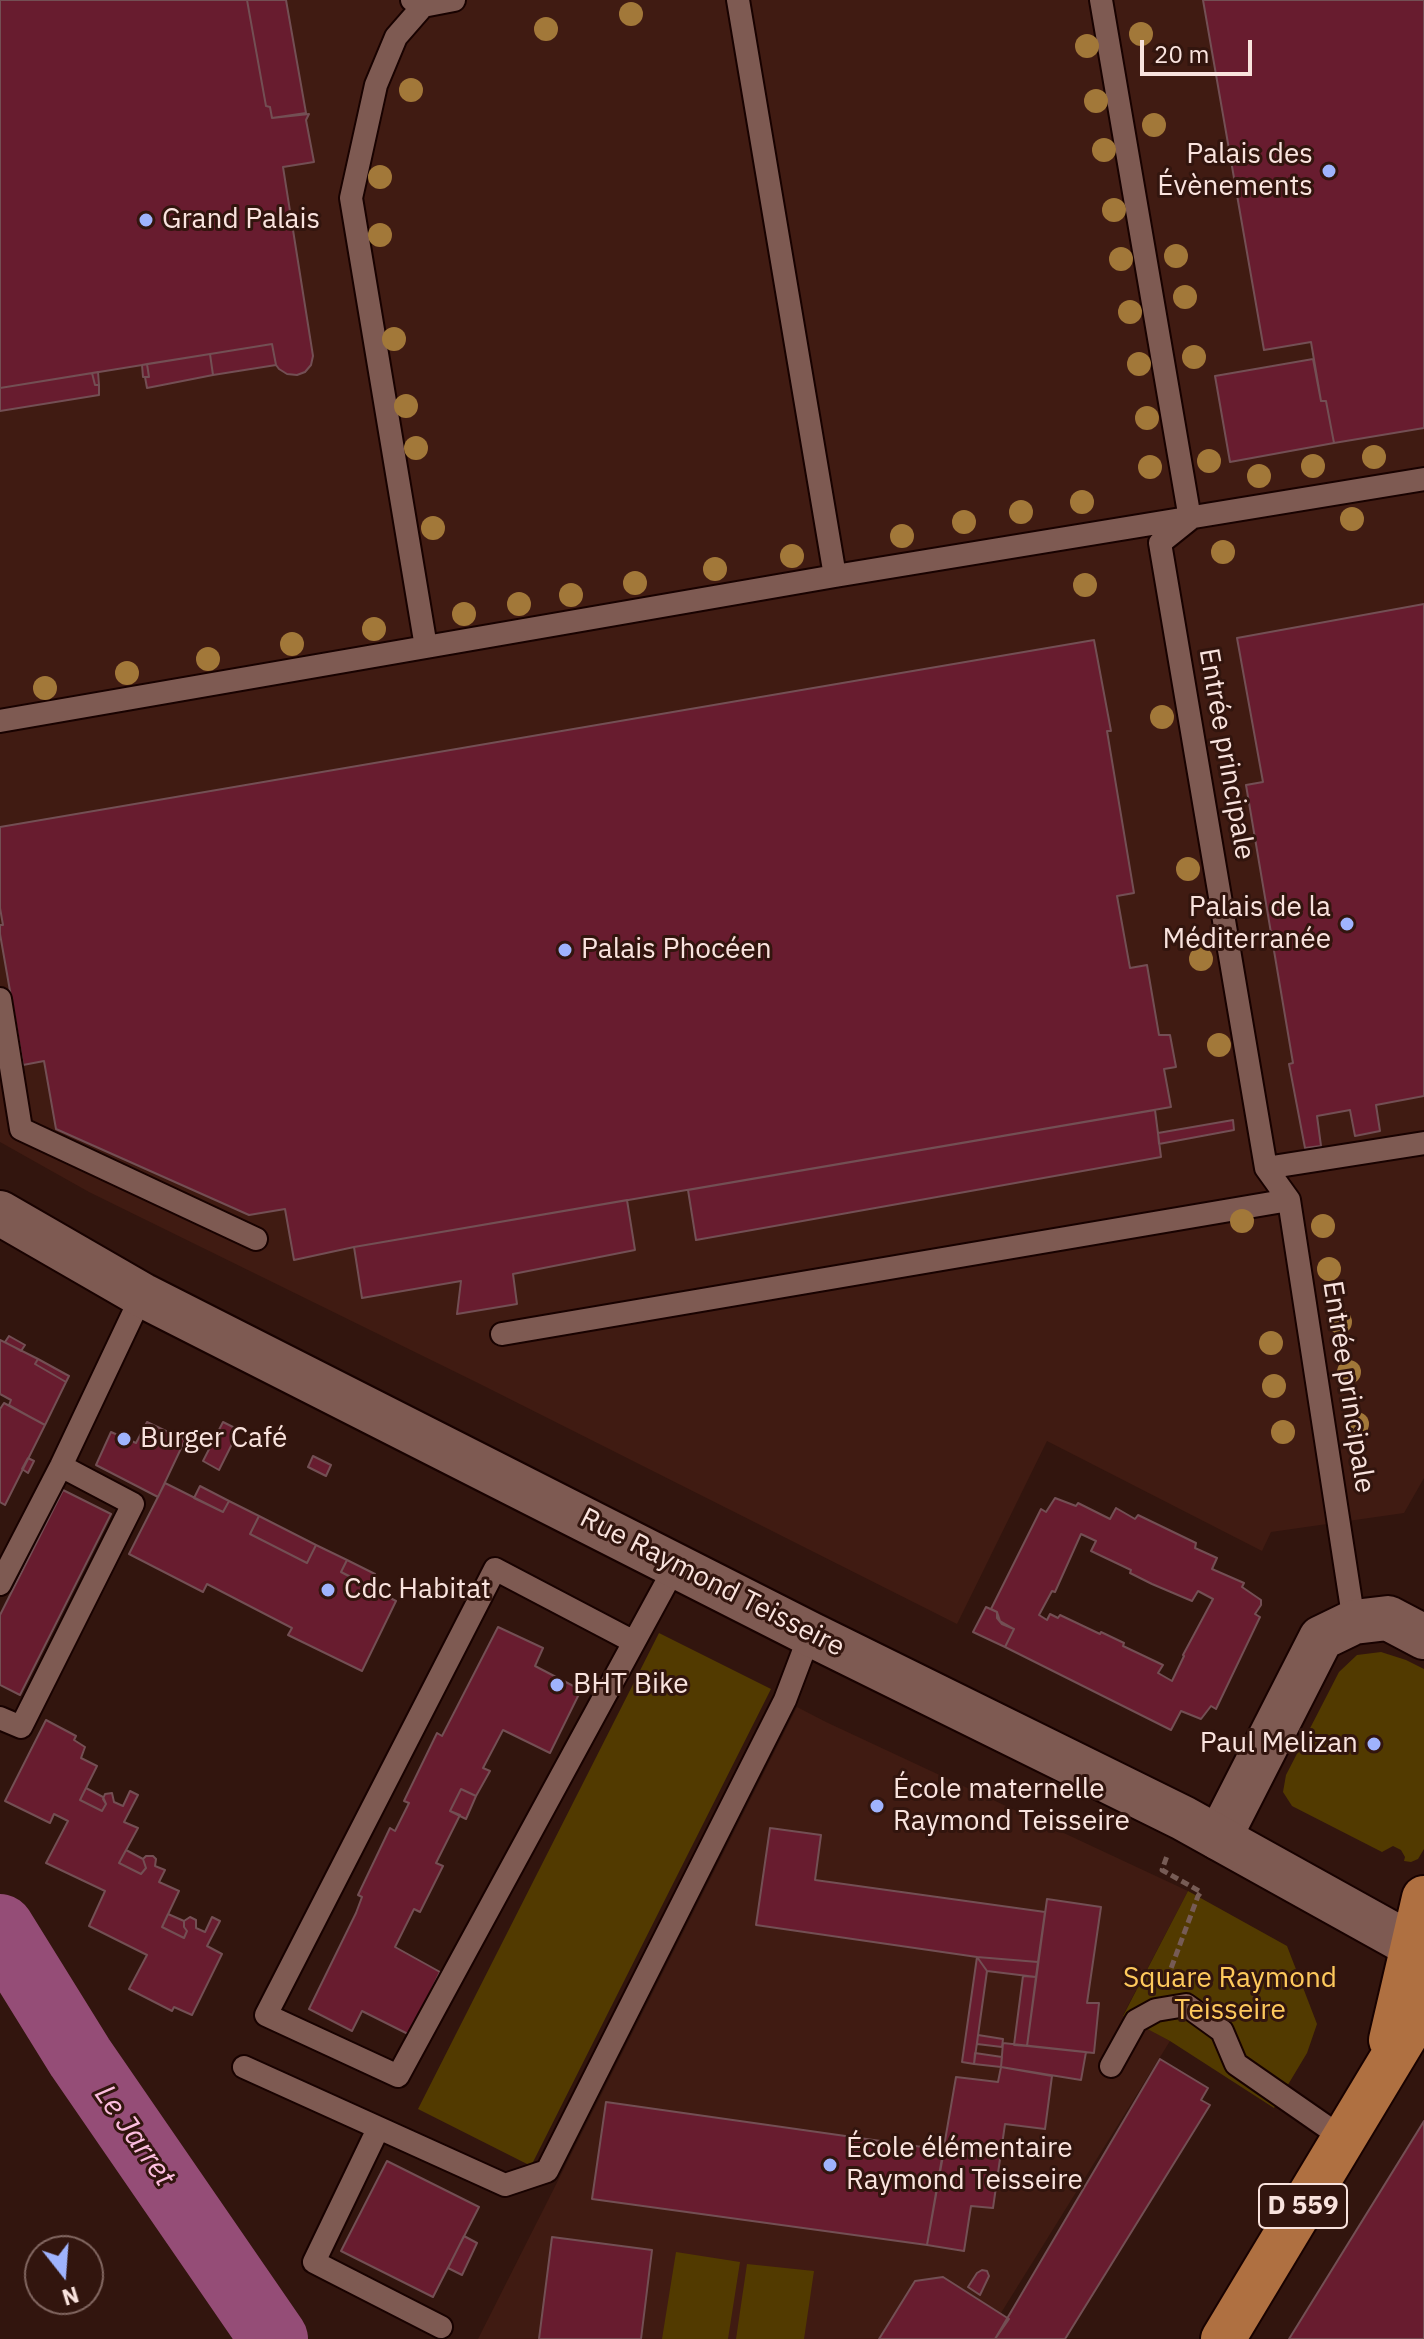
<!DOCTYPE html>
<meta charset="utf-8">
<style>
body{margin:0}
#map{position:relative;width:1424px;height:2339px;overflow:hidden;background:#32150e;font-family:"IBM Plex Sans",sans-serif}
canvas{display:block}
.north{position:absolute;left:24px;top:2235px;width:80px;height:80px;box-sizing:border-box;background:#32150e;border:2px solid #826761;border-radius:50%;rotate:163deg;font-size:22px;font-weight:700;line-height:32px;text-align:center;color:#f9e3de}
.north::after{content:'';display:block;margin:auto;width:28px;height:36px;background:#9fb3fd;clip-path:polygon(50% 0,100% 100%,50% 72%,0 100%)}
.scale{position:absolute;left:1140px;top:40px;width:112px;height:36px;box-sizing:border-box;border:4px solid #f9e3de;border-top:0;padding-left:10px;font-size:24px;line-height:28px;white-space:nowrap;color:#f9e3de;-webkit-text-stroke:6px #32150e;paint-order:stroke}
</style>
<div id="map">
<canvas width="1424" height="2339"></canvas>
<div class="north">N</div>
<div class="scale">20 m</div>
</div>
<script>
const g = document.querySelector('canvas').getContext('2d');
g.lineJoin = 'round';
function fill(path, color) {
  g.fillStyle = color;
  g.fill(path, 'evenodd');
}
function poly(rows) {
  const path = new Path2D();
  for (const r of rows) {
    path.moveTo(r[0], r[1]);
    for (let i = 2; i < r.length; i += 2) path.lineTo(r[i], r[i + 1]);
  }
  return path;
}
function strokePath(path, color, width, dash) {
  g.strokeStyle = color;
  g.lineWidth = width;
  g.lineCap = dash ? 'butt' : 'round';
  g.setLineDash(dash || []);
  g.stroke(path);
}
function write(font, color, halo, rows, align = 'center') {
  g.font = font + ' "IBM Plex Sans",sans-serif';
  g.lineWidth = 6;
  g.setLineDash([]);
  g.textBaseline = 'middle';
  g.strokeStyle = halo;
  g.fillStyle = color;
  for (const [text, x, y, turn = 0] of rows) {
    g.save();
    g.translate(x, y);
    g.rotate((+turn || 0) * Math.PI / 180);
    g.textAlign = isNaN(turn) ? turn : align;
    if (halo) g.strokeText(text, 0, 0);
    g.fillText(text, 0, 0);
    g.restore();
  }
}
fill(poly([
 [0,0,1424,0,1424,1478,1404,1513,1271,1532,1262,1551,1047,1441,957,1624,480,1384,89,1192,0,1142],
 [797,1707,826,1722,1188,1891,1123,2015,1170,2041,1001,2313,943,2277,915,2281,879,2339,478,2339]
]), '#401b12');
fill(poly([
 [659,1633,771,1689,531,2166,418,2109],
 [1381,1652,1406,1660,1424,1669,1424,1849,1418,1859,1411,1862,1404,1861,1405,1857,1401,1850,1393,1846,1382,1852,1292,1806,1283,1792,1286,1775,1339,1672,1357,1655],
 [1188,1891,1287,1946,1317,2024,1307,2053,1274,2108,1170,2041,1123,2016],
 [676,2252,740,2262,728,2339,662,2339],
 [747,2264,814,2271,804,2339,736,2339]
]), '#523a00');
strokePath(poly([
 [0,1928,80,2057,274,2339]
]), '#954d77', 68);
const building = poly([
 [0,0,247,0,266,106,270,107,272,118,309,114,306,120,314,162,283,167,313,356,311,365,305,372,297,375,287,374,279,369,276,365,272,344,0,388,0,0],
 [247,0,286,0,306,113,272,118,270,107,266,106,247,0],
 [1203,0,1424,0,1424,428,1334,443,1326,401,1321,401,1311,342,1264,350,1203,0],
 [272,344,276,365,213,375,210,354,272,344],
 [210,354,213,375,147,388,145,377,149,377,147,364,210,354],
 [1313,359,1321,401,1326,401,1334,443,1230,462,1215,376,1313,359],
 [147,364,149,377,143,377,142,365,147,364],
 [98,372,99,385,95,385,92,373,98,372],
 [92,373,95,385,99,385,99,395,0,411,0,388,92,373],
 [1424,604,1424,1096,1376,1105,1380,1131,1355,1136,1350,1110,1317,1116,1321,1146,1305,1148,1289,1064,1293,1063,1246,785,1263,782,1237,638,1424,604],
 [1094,640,1111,731,1107,731,1134,893,1117,896,1130,968,1147,965,1159,1035,1170,1035,1176,1067,1164,1069,1171,1107,354,1247,294,1260,285,1209,249,1215,56,1129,44,1061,23,1065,0,934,0,925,3,925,0,908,0,827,1094,640],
 [1155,1110,1161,1157,696,1240,688,1190,1155,1110],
 [1233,1120,1234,1130,1159,1144,1158,1133,1233,1120],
 [627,1200,635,1250,513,1274,517,1304,457,1314,461,1281,362,1298,354,1247,627,1200],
 [9,1336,25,1345,21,1351,5,1342,9,1336],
 [0,1340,38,1359,35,1364,66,1382,45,1425,9,1405,11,1400,0,1394,0,1340],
 [38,1359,69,1376,66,1382,35,1364,38,1359],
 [4,1403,45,1425,5,1505,0,1502,0,1409,4,1403],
 [147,1422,185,1440,158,1497,96,1465,111,1432,136,1443,147,1422],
 [223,1422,239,1430,219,1470,203,1461,223,1422],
 [313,1456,331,1465,326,1476,308,1467,313,1456],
 [28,1458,34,1461,28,1473,22,1469,28,1458],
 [165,1483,223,1512,229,1501,259,1516,250,1534,307,1563,316,1545,347,1560,341,1572,396,1601,362,1671,288,1635,292,1628,207,1584,203,1592,129,1554,165,1483],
 [200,1486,229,1501,223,1512,194,1498,200,1486],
 [63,1490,111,1514,20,1695,0,1685,0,1615,63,1490],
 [1055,1498,1076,1506,1078,1503,1110,1519,1116,1508,1135,1519,1138,1515,1196,1543,1195,1548,1217,1558,1212,1569,1244,1583,1242,1587,1261,1600,1261,1605,1255,1614,1260,1617,1216,1709,1211,1706,1201,1719,1181,1711,1171,1730,1005,1647,1014,1629,1002,1624,997,1618,997,1612,991,1609,1041,1509,1046,1512,1055,1498],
 [1081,1534,1096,1541,1091,1551,1131,1570,1130,1573,1152,1584,1192,1601,1198,1591,1213,1599,1183,1655,1184,1656,1172,1681,1158,1673,1163,1665,1123,1646,1124,1643,1101,1632,1100,1634,1060,1615,1058,1618,1050,1614,1047,1620,1039,1615,1052,1591,1055,1592,1081,1534],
 [259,1516,316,1545,307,1563,250,1534,259,1516],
 [347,1560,375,1574,369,1586,341,1572,347,1560],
 [986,1607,997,1612,1000,1621,1014,1629,1005,1647,973,1632,986,1607],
 [498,1627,543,1648,535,1666,581,1690,550,1753,503,1730,483,1768,490,1771,476,1796,461,1789,450,1811,460,1815,436,1863,443,1866,420,1912,414,1909,395,1947,440,1972,410,2035,362,2011,352,2031,309,2009,356,1913,362,1897,358,1895,390,1828,395,1831,409,1803,404,1801,437,1733,442,1736,498,1627],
 [46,1720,76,1736,74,1740,85,1747,81,1758,97,1766,80,1800,102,1811,106,1804,103,1799,105,1794,112,1793,114,1802,123,1806,130,1791,138,1795,124,1822,138,1828,119,1863,141,1874,146,1868,143,1859,146,1856,153,1856,156,1859,155,1866,165,1870,159,1882,179,1891,162,1927,184,1938,187,1931,184,1927,184,1921,190,1917,196,1920,196,1928,205,1932,212,1917,220,1921,207,1946,222,1954,192,2015,174,2007,172,2011,129,1989,147,1955,89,1926,105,1891,46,1863,68,1821,54,1814,50,1823,5,1801,46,1720],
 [86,1788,103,1797,106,1804,102,1811,80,1800,86,1788],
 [461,1789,476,1796,466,1819,450,1811,461,1789],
 [770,1828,821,1835,815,1880,1045,1912,1038,1962,977,1957,756,1925,770,1828],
 [126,1850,143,1859,146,1868,141,1874,119,1863,126,1850],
 [1047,1899,1101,1907,1087,2003,1099,2003,1094,2053,1027,2046,1047,1899],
 [168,1914,184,1921,184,1927,187,1931,184,1938,162,1927,168,1914],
 [977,1957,1038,1962,1036,1977,987,1971,977,1957],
 [977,1957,987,1971,974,2064,962,2062,977,1957],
 [1023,1976,1036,1977,1027,2046,1014,2045,1023,1976],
 [978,2035,1003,2039,1002,2047,977,2044,978,2035],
 [1003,2043,1086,2052,1081,2080,1001,2067,1003,2043],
 [975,2053,1002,2057,1001,2067,974,2064,975,2053],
 [1160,2059,1208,2088,1201,2100,1210,2105,1065,2339,995,2339,1160,2059],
 [1001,2067,1052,2076,1045,2129,1005,2124,993,2208,971,2206,964,2251,927,2245,956,2077,998,2082,1001,2067],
 [606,2102,944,2150,927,2245,592,2199,606,2102],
 [1424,2121,1424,2339,1289,2339,1424,2121],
 [387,2161,479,2207,433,2297,341,2251,387,2161],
 [464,2236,477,2243,462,2275,448,2268,464,2236],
 [552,2237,652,2250,641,2339,539,2339,552,2237],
 [982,2270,987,2271,989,2276,980,2295,968,2287,977,2273,982,2270],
 [943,2277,1009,2319,995,2339,879,2339,915,2281,943,2277]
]);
fill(building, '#681c2f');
strokePath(building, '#734f54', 2);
const service = poly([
 [412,0,423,6,396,37,376,85,351,198,426,647],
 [738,0,835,576],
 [1101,0,1190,519,1160,543,1266,1168,1289,1200,1354,1622],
 [423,6,454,0],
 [0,721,835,576,1424,479],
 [0,999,21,1129,256,1239],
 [1266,1168,1424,1143],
 [502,1334,1289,1200],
 [0,1584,61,1466,142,1295],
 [634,1642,495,1569,266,2015,398,2076,676,1565],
 [0,1718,21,1727,133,1504,61,1466],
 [1111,2066,1136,2021,1156,2010,1186,2005,1222,2031,1236,2064,1344,2139],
 [244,2067,505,2185,547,2171,785,1700,810,1634],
 [378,2129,314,2262,441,2327]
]);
const minor = poly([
 [1219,1838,1321,1638,1354,1622,1388,1618,1424,1637]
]);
const tertiary = poly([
 [0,1213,142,1295,810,1634,1183,1818,1424,1952]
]);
const primary = poly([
 [1391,2040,1424,1898],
 [1223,2339,1424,2005]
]);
strokePath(service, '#180200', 26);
strokePath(minor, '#180200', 48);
strokePath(tertiary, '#180200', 48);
strokePath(primary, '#180200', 48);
strokePath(poly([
 [1167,1979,1198,1896,1201,1892,1162,1870,1167,1856]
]), '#765b55', 5, [8, 4]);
strokePath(service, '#7e5a52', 22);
strokePath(minor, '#7e5a52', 44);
strokePath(tertiary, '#7e5a52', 44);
strokePath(primary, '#af7041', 44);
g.fillStyle = '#a27839';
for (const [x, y] of [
 [631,14],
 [546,29],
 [1141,34],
 [1087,46],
 [411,90],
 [1096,101],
 [1154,125],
 [1104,150],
 [380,177],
 [1114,210],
 [380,235],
 [1176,256],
 [1121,259],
 [1185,297],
 [1130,312],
 [394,339],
 [1194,357],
 [1139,364],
 [406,406],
 [1147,418],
 [416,448],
 [1374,457],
 [1209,461],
 [1313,466],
 [1150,467],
 [1259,476],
 [1082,502],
 [1021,512],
 [1352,519],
 [964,522],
 [433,528],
 [902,536],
 [1223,552],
 [792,556],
 [715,569],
 [635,583],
 [1085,585],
 [571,595],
 [519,604],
 [464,614],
 [374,629],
 [292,644],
 [208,659],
 [127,673],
 [45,688],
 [1162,717],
 [1188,869],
 [1201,959],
 [1219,1045],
 [1242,1221],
 [1323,1226],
 [1329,1269],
 [1340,1322],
 [1271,1343],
 [1349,1372],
 [1274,1386],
 [1357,1424],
 [1283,1432]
]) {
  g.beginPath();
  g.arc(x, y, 12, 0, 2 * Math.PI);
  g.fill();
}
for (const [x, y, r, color] of [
 [1329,171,8,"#9fb3fd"],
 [146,220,8,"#9fb3fd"],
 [1347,924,8,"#9fb3fd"],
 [565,950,8,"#9fb3fd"],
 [124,1439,8,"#9fb3fd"],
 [328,1590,8,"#9fb3fd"],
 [557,1685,8,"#9fb3fd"],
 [1374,1744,8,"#9fb3fd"],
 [877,1806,8,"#9fb3fd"],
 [830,2165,8,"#9fb3fd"]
]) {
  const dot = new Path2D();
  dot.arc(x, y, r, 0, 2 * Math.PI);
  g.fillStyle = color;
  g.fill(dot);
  strokePath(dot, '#32150e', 3);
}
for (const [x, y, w] of [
 [1303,2206,88]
]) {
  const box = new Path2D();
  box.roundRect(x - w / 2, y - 22, w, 44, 6);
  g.fillStyle = '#32150e';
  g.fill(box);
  strokePath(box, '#f9e3de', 2);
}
write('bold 26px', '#f9e3de', null, [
 ["D 559",1303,2206]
]);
write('28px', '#f9e3de', '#32150e', [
 ["Palais des",1313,155,"right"],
 ["Évènements",1313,187,"right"],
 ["Grand Palais",162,220],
 ["Palais de la",1331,908,"right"],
 ["Méditerranée",1331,940,"right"],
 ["Palais Phocéen",581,950],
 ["Burger Café",140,1439],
 ["Cdc Habitat",344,1590],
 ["BHT Bike",573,1685],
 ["Paul Melizan",1358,1744,"right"],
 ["École maternelle",893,1790],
 ["Raymond Teisseire",893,1822],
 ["École élémentaire",846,2149],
 ["Raymond Teisseire",846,2181]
], 'left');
write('28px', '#f9e3de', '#32150e', [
 ["Entrée principale",1226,754,80],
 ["Entrée principale",1348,1387,81],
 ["Rue Raymond Teisseire",712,1583,27]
]);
write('28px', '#fec95c', '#32150e', [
 ["Square Raymond",1230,1979],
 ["Teisseire",1230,2011]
]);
write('italic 30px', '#fcbedf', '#32150e', [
 ["Le Jarret",134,2136,55]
]);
</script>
